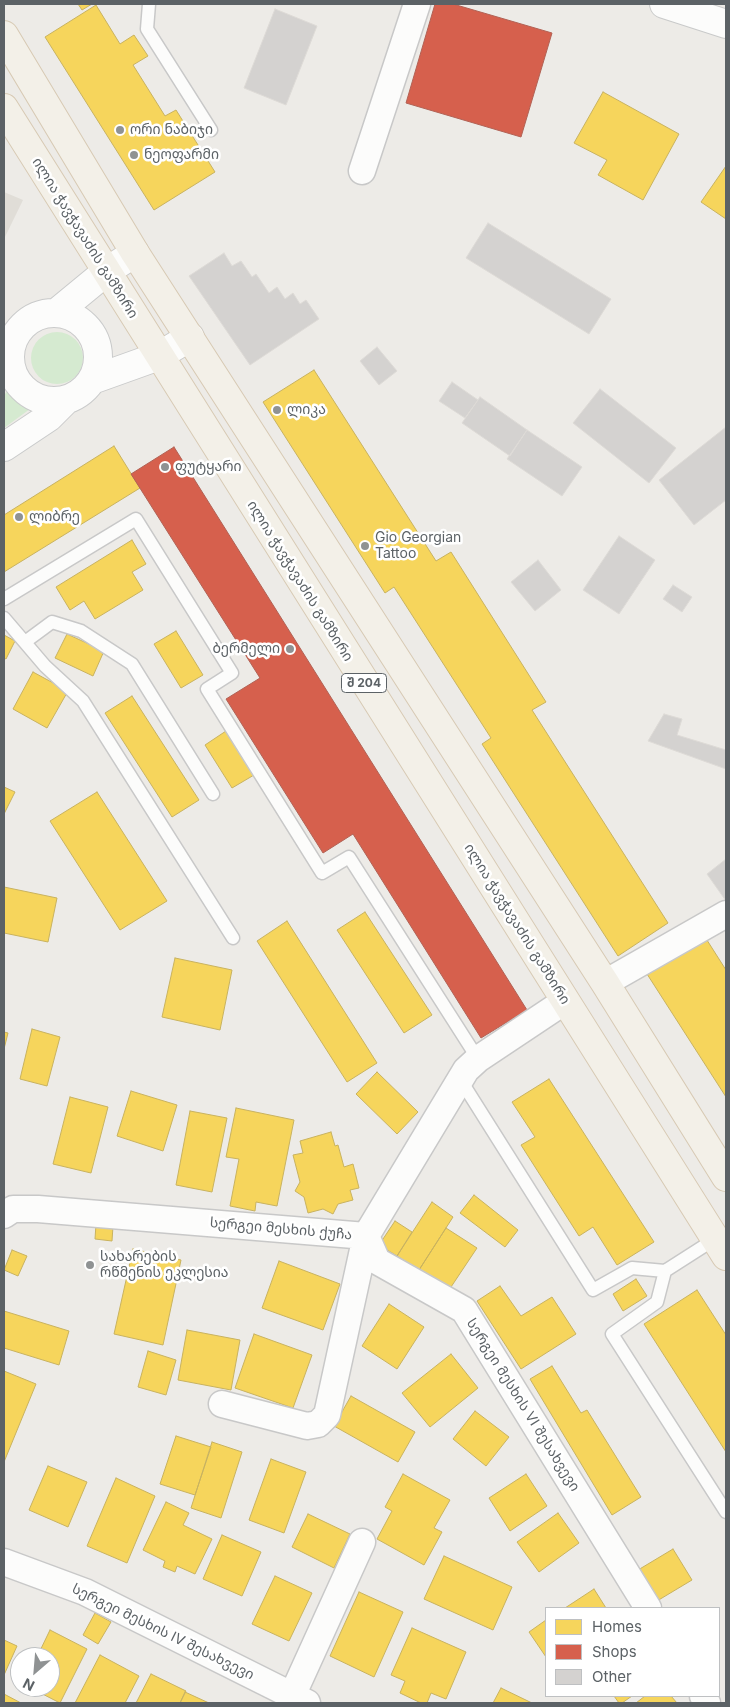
<!DOCTYPE html>
<meta charset="utf-8">
<style>
body{margin:0}
#map{position:relative;width:730px;height:1707px;overflow:hidden;background:#edebe7;font-family:Inter,sans-serif}
canvas{display:block}
.frame{position:absolute;inset:0;border:5px solid #5c6266;pointer-events:none}
.legend{position:absolute;left:545px;top:1607px;width:175px;height:90px;box-sizing:border-box;background:#fff;border:1px solid #bec0c2;margin:0;padding:6px 9px;list-style:none;font-size:15px;color:#5c6266}
.legend li{display:flex;align-items:center;gap:10px;height:25px}
.legend b{width:25px;border:1px solid #bec0c2}
.north{position:absolute;left:10px;top:1647px;width:50px;height:50px;box-sizing:border-box;background:#fff;border:1px solid #bec0c2;border-radius:50%;rotate:207deg;font-size:14px;font-weight:700;line-height:20px;text-align:center;color:#5c6266}
.north::after{content:'';display:block;margin:auto;width:18px;height:22px;background:#8f9293;clip-path:polygon(50% 0,100% 100%,50% 72%,0 100%)}
</style>
<div id="map">
<canvas width="730" height="1707"></canvas>
<div class="frame"></div>
<ul class="legend">
<li><b style="height:14px;background:#f6d55c"></b>Homes</li>
<li><b style="height:14px;background:#d6604d"></b>Shops</li>
<li><b style="height:14px;background:#d4d2d0"></b>Other</li>
</ul>
<div class="north">N</div>
</div>
<script>
const g = document.querySelector('canvas').getContext('2d');
g.lineJoin = 'round';
function fill(path, color) {
  g.fillStyle = color;
  g.fill(path, 'evenodd');
}
function poly(rows) {
  const path = new Path2D();
  for (const r of rows) {
    if (r.length === 3) {
      path.moveTo(r[0] + r[2], r[1]);
      path.arc(r[0], r[1], r[2], 0, 2 * Math.PI);
      continue;
    }
    path.moveTo(r[0], r[1]);
    for (let i = 2; i < r.length; i += 2) path.lineTo(r[i], r[i + 1]);
  }
  return path;
}
function strokePath(path, color, width, dash) {
  g.strokeStyle = color;
  g.lineWidth = width;
  g.lineCap = dash ? 'butt' : 'round';
  g.setLineDash(dash || []);
  g.stroke(path);
}
function write(font, color, halo, rows, align = 'center') {
  g.font = font + ' Inter,"Noto Sans Georgian",sans-serif';
  g.lineWidth = 5;
  g.setLineDash([]);
  g.textBaseline = 'middle';
  g.strokeStyle = halo;
  g.fillStyle = color;
  for (const [text, x, y, turn = 0] of rows) {
    g.save();
    g.translate(x, y);
    g.rotate((+turn || 0) * Math.PI / 180);
    g.textAlign = isNaN(turn) ? turn : align;
    if (halo) g.strokeText(text, 0, 0);
    g.fillText(text, 0, 0);
    g.restore();
  }
}
fill(poly([
 [4,192,23,200,4,239]
]), '#e0ddd7');
fill(poly([
 [57,358,26],
 [8,389,21,406,30,409,4,428,4,396]
]), '#d5ead0');
const homes = poly([
 [78,4,92,4,82,10,78,4],
 [96,5,120,44,134,35,148,56,133,65,165,116,176,110,215,172,154,210,45,37,96,5],
 [603,92,679,134,643,200,598,175,607,160,574,143,603,92],
 [726,166,726,219,701,202,726,166],
 [314,370,436,561,451,552,546,702,532,710,668,923,618,956,482,744,491,738,394,587,385,593,263,402,314,370],
 [114,446,140,488,4,572,4,515,114,446],
 [132,540,146,564,132,572,143,590,95,619,84,601,70,610,56,587,132,540],
 [176,631,203,675,181,688,154,644,176,631],
 [67,634,104,651,93,676,55,658,67,634],
 [4,635,15,641,6,659,4,658,4,635],
 [33,672,68,691,47,728,13,709,33,672],
 [132,696,199,800,172,817,105,713,132,696],
 [226,731,254,775,232,788,205,745,226,731],
 [4,787,15,792,4,814,4,787],
 [97,792,167,901,120,930,50,821,97,792],
 [4,887,57,898,48,942,4,933,4,887],
 [365,912,432,1015,404,1033,337,930,365,912],
 [287,921,377,1063,347,1082,257,941,287,921],
 [705,937,726,970,726,1097,647,974,705,937],
 [175,958,232,970,220,1030,162,1017,175,958],
 [32,1029,60,1037,47,1086,20,1079,32,1029],
 [4,1032,8,1033,4,1049,4,1032],
 [377,1072,418,1112,397,1134,356,1094,377,1072],
 [549,1079,654,1242,617,1265,593,1227,579,1236,521,1145,535,1137,512,1102,549,1079],
 [131,1091,177,1105,163,1151,117,1136,131,1091],
 [70,1097,108,1107,91,1173,53,1164,70,1097],
 [236,1108,294,1120,277,1206,256,1202,255,1211,230,1206,239,1159,226,1157,236,1108],
 [190,1111,227,1118,212,1192,176,1185,190,1111],
 [331,1132,335,1146,338,1145,344,1167,353,1164,359,1188,350,1190,353,1200,338,1204,333,1214,323,1209,308,1213,304,1197,295,1191,300,1182,293,1155,303,1153,300,1141,331,1132],
 [474,1195,518,1230,505,1247,460,1213,474,1195],
 [432,1202,453,1217,419,1270,397,1256,432,1202],
 [395,1221,412,1232,397,1256,379,1245,395,1221],
 [96,1224,113,1226,112,1241,95,1239,96,1224],
 [446,1228,477,1248,449,1290,419,1270,446,1228],
 [133,1249,181,1260,163,1345,114,1334,133,1249],
 [12,1250,27,1256,18,1276,4,1270,12,1250],
 [279,1261,340,1284,323,1330,262,1308,279,1261],
 [636,1279,647,1296,623,1311,613,1294,636,1279],
 [500,1286,521,1316,552,1297,576,1334,521,1369,477,1301,500,1286],
 [697,1290,726,1335,726,1452,644,1324,697,1290],
 [389,1304,424,1327,397,1369,362,1346,389,1304],
 [4,1311,69,1331,59,1365,4,1348,4,1311],
 [187,1330,240,1340,231,1390,178,1380,187,1330],
 [254,1334,312,1355,293,1408,235,1388,254,1334],
 [148,1351,176,1360,166,1395,138,1387,148,1351],
 [451,1354,478,1388,430,1427,402,1393,451,1354],
 [552,1366,581,1413,587,1410,641,1497,612,1515,530,1379,552,1366],
 [4,1371,36,1384,4,1462,4,1371],
 [351,1396,415,1432,398,1462,334,1426,351,1396],
 [475,1411,509,1437,486,1466,453,1439,475,1411],
 [176,1436,211,1447,195,1495,160,1484,176,1436],
 [212,1442,242,1452,221,1518,191,1508,212,1442],
 [271,1459,306,1472,284,1533,249,1520,271,1459],
 [48,1466,87,1482,68,1527,29,1510,48,1466],
 [403,1474,450,1500,434,1528,442,1532,424,1565,377,1539,392,1511,385,1507,403,1474],
 [526,1474,547,1506,510,1531,489,1498,526,1474],
 [116,1478,155,1496,127,1563,87,1546,116,1478],
 [166,1502,189,1513,183,1525,212,1539,195,1574,177,1566,175,1572,163,1567,165,1561,143,1550,166,1502],
 [558,1513,579,1543,539,1572,517,1542,558,1513],
 [308,1514,350,1534,334,1568,292,1547,308,1514],
 [222,1535,261,1552,242,1596,203,1579,222,1535],
 [673,1549,692,1580,657,1601,638,1570,673,1549],
 [444,1556,512,1587,493,1630,424,1599,444,1556],
 [275,1576,312,1593,289,1641,252,1624,275,1576],
 [594,1589,606,1608,565,1608,594,1589],
 [359,1592,403,1612,374,1677,330,1656,359,1592],
 [95,1613,111,1622,98,1644,83,1635,95,1613],
 [546,1620,546,1657,529,1632,546,1620],
 [412,1628,466,1652,446,1699,431,1693,427,1703,421,1703,400,1693,405,1681,391,1675,412,1628],
 [50,1630,87,1649,60,1703,29,1687,50,1687,50,1657,37,1657,50,1630],
 [4,1640,17,1646,4,1675,4,1640],
 [100,1655,139,1676,125,1703,75,1703,100,1655],
 [151,1674,186,1691,180,1703,136,1703,151,1674],
 [501,1688,532,1703,493,1703,501,1688],
 [185,1692,209,1703,180,1703,185,1692],
 [4,1694,21,1703,4,1703,4,1694],
 [614,1696,632,1696,622,1703,619,1703,614,1696],
 [645,1696,671,1696,677,1703,636,1703,645,1696]
]);
fill(homes, '#f6d55c');
strokePath(homes, '#c8b25f', 1);
const shops = poly([
 [435,4,453,4,552,33,521,137,406,103,435,4],
 [174,447,527,1010,481,1038,353,834,323,853,226,699,260,678,131,474,174,447]
]);
fill(shops, '#d6604d');
strokePath(shops, '#b16154', 1);
const building = poly([
 [275,9,317,26,286,105,244,88,275,9],
 [488,223,611,299,589,334,466,258,488,223],
 [224,253,232,266,241,261,252,277,256,274,269,293,277,287,285,299,293,293,300,304,306,300,319,319,250,365,189,276,224,253],
 [377,347,397,371,379,385,360,361,377,347],
 [452,382,478,400,465,418,439,401,452,382],
 [600,389,676,448,649,483,573,423,600,389],
 [480,397,527,430,510,456,462,423,480,397],
 [726,427,726,500,694,525,659,480,726,427],
 [527,430,582,467,562,496,507,459,527,430],
 [619,536,655,560,619,614,583,590,619,536],
 [538,560,561,590,535,611,511,582,538,560],
 [673,585,692,597,682,612,663,599,673,585],
 [664,714,682,719,677,735,726,750,726,769,648,741,664,714],
 [726,859,726,901,707,874,726,859]
]);
fill(building, '#d4d2d0');
strokePath(building, '#dddad6', 1);
const lane = poly([
 [149,4,147,29,211,130],
 [4,599,136,519,232,673,207,689,322,873,349,857,478,1059],
 [4,618,45,666,83,701,233,938],
 [25,642,52,622,81,631,132,664,213,794],
 [460,1079,593,1290,632,1268,665,1271],
 [715,1239,665,1271,657,1302,612,1334,726,1512]
]);
const street = poly([
 [362,171,417,4],
 [605,983,726,914],
 [4,1215,13,1209,38,1209,366,1236,466,1070,478,1059,565,1001],
 [366,1236,377,1261,464,1310,648,1608],
 [222,1404,307,1426,318,1424,327,1415,366,1236],
 [4,1562,85,1592,307,1703],
 [292,1696,362,1542],
 [703,1696,707,1703]
]);
const secondary = poly([
 [664,4,726,24],
 [56,313,107,271,135,253],
 [54,357,44],
 [92,380,159,356,190,337],
 [4,447,49,417,66,400]
]);
const primary = poly([
 [4,35,135,253,605,983,726,1177],
 [4,108,726,1256]
]);
strokePath(lane, '#c8c8c8', 15);
strokePath(street, '#c8c8c8', 29);
strokePath(secondary, '#c9caca', 30);
strokePath(primary, '#d7c9b3', 30);
strokePath(lane, '#fcfcfb', 12);
strokePath(street, '#fcfcfb', 26);
strokePath(secondary, '#fcfcfb', 28);
strokePath(primary, '#f3f0e8', 28);
for (const [x, y, r, color] of [
 [120,130,5,"#8f9293"],
 [134,155,5,"#8f9293"],
 [277,410,5,"#8f9293"],
 [165,467,5,"#8f9293"],
 [19,517,5,"#8f9293"],
 [365,546,5,"#8f9293"],
 [290,649,5,"#8f9293"],
 [90,1265,5,"#8f9293"]
]) {
  const dot = new Path2D();
  dot.arc(x, y, r, 0, 2 * Math.PI);
  g.fillStyle = color;
  g.fill(dot);
  strokePath(dot, '#fff', 2);
}
for (const [x, y, w] of [
 [364,683,45]
]) {
  const box = new Path2D();
  box.roundRect(x - w / 2, y - 9.5, w, 19, 4);
  g.fillStyle = '#fff';
  g.fill(box);
  strokePath(box, '#5c6266', 1);
}
write('bold 12px', '#5c6266', null, [
 ["შ 204",364,683]
]);
write('14px', '#5c6266', '#fff', [
 ["ორი ნაბიჯი",130,130],
 ["ნეოფარმი",144,155],
 ["ლიკა",287,410],
 ["ფუტყარი",175,467],
 ["ლიბრე",29,517],
 ["Gio Georgian",375,538],
 ["Tattoo",375,554],
 ["ბერმელი",280,649,"right"],
 ["სახარების",100,1257],
 ["რწმენის ეკლესია",100,1273]
], 'left');
write('14px', '#5c6266', '#fff', [
 ["ილია ჭავჭავაძის გამზირი",85,238,58],
 ["ილია ჭავჭავაძის გამზირი",300,581,58],
 ["ილია ჭავჭავაძის გამზირი",517,924,58],
 ["სერგეი მესხის ქუჩა",281,1229,5],
 ["სერგეი მესხის VI შესახვევი",523,1405,58],
 ["სერგეი მესხის IV შესახვევი",163,1632,26]
]);
</script>
